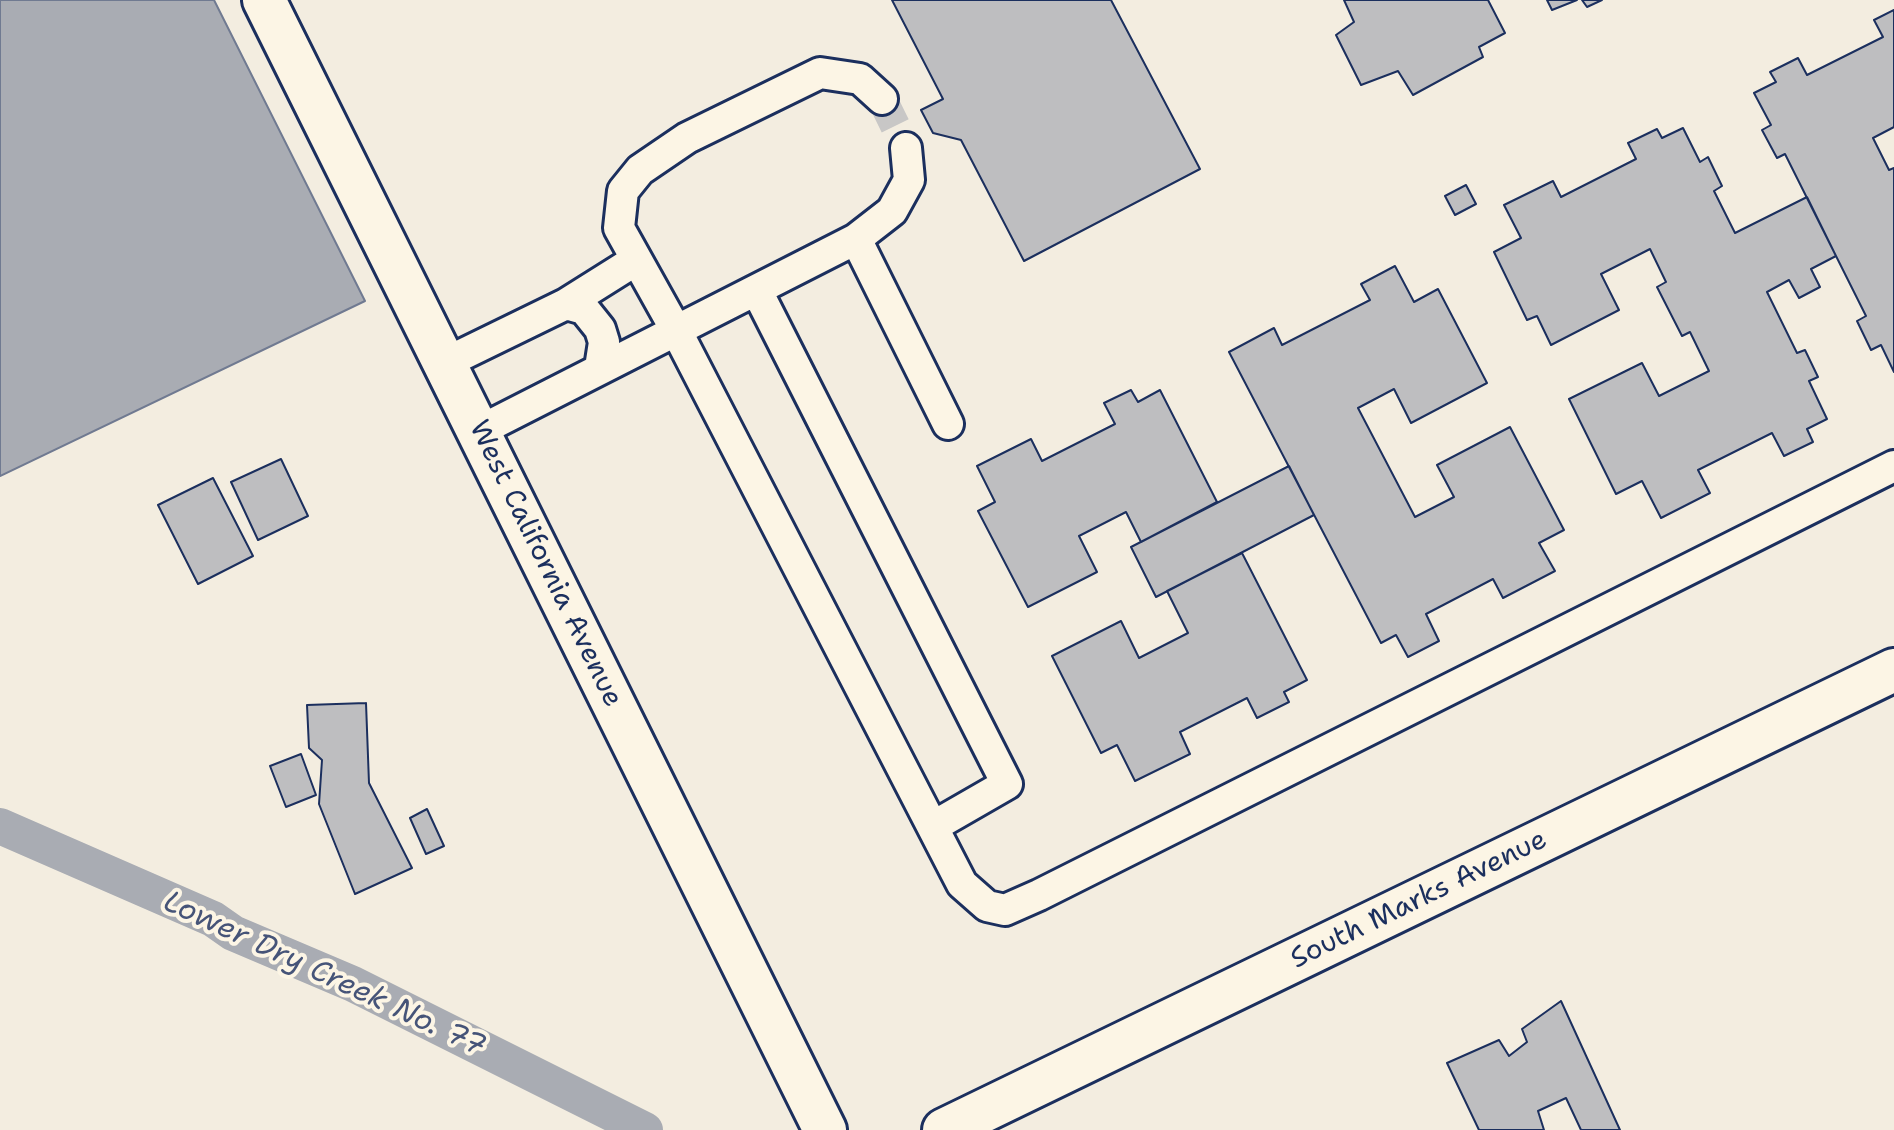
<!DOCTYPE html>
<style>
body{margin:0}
canvas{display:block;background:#f3ede0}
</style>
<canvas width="1894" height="1130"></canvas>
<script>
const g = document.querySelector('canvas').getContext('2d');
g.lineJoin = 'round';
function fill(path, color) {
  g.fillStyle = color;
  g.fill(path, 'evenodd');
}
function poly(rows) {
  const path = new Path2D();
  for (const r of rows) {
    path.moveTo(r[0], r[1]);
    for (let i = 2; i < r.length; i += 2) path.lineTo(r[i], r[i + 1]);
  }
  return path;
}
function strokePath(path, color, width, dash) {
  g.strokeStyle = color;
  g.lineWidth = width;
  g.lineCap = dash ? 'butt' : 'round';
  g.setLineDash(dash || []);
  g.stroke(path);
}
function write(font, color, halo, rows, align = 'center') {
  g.font = font + ' "Shantell Sans",sans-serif';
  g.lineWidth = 8;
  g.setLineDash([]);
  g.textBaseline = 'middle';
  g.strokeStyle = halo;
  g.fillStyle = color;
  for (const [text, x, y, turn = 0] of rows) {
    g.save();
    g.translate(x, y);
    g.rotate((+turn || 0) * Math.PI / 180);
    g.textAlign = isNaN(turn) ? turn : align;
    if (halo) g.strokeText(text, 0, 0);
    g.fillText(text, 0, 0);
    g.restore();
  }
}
const water = poly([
 [0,0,214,0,365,301,0,476,0,0]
]);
fill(water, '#a9acb3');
strokePath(water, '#707a91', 2);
strokePath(poly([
 [0,826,213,919,233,933,353,984,645,1130]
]), '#a9acb3', 36);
const building = poly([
 [892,0,1111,0,1200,169,1024,261,961,140,933,133,921,110,943,99,892,0],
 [1344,0,1488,0,1505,33,1479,47,1483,57,1413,95,1398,71,1361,85,1336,35,1354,22,1344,0],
 [1547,0,1577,0,1552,10,1547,0],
 [1582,0,1602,0,1587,7,1582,0],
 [1894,10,1894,127,1873,138,1889,170,1894,168,1894,372,1881,345,1871,350,1857,321,1866,316,1785,154,1777,158,1762,130,1771,125,1754,93,1776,82,1770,72,1798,58,1807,75,1883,37,1874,20,1894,10],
 [1683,128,1700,162,1708,157,1722,186,1714,191,1735,233,1807,197,1836,256,1811,269,1820,287,1799,298,1789,280,1767,292,1797,353,1805,350,1818,377,1809,381,1827,419,1807,429,1813,442,1784,456,1772,433,1698,470,1710,493,1661,518,1642,481,1616,494,1569,399,1642,363,1659,396,1709,371,1690,332,1682,336,1657,287,1666,282,1650,249,1601,274,1619,310,1551,345,1537,316,1527,320,1494,252,1521,238,1504,205,1553,181,1561,197,1636,159,1628,143,1657,129,1662,138,1683,128],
 [1466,185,1476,204,1455,215,1445,196,1466,185],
 [1395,266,1414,302,1438,289,1487,383,1411,423,1394,389,1358,408,1415,517,1454,497,1437,465,1510,427,1564,530,1539,543,1555,571,1503,598,1493,579,1426,614,1439,641,1408,657,1396,635,1381,643,1229,352,1274,328,1282,345,1370,300,1361,284,1395,266],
 [1131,390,1138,402,1160,390,1217,502,1141,542,1126,512,1079,536,1097,572,1028,607,978,511,995,502,977,466,1031,439,1042,461,1115,424,1104,403,1131,390],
 [281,459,308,516,258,540,231,482,281,459],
 [1289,466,1314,515,1156,597,1131,547,1289,466],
 [213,478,253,556,198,584,158,505,213,478],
 [1242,553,1307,680,1284,692,1289,702,1257,718,1247,698,1180,732,1190,754,1135,781,1117,745,1101,753,1052,656,1121,621,1139,658,1188,633,1167,591,1242,553],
 [366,703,369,783,412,868,355,894,319,804,322,760,309,748,307,705,366,703],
 [301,754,316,795,286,807,270,766,301,754],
 [427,809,444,846,426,854,410,818,427,809],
 [1561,1001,1620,1130,1581,1130,1566,1098,1538,1111,1544,1130,1479,1130,1447,1063,1499,1040,1509,1056,1527,1042,1522,1029,1561,1001]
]);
fill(building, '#bebec0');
strokePath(building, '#1b2f5e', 2);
strokePath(poly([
 [882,99,906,148]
]), '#c8c7c6', 30, [30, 15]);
const street = poly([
 [882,99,860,79,820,73,687,138,640,170,623,191,619,228,677,332,962,884,987,906,1005,910,1039,895,1894,466],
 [856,239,948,424],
 [757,291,1007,784,934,826],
 [566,304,584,309,600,329,604,342,600,368],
 [445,363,566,304,636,260],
 [479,431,856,239,892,211,909,180,906,148]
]);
const secondary = poly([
 [264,0,825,1130],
 [944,1130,1894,670]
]);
strokePath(street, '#1b2f5e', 36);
strokePath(secondary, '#1b2f5e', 48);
strokePath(street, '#fcf5e5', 30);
strokePath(secondary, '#fcf5e5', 42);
write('28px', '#1b2f5e', '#fcf5e5', [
 ["West California Avenue",545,564,64],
 ["South Marks Avenue",1419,900,-26]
]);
write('italic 30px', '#465478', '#fcf5e5', [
 ["Lower Dry Creek No. 77",324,975,25]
]);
</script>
